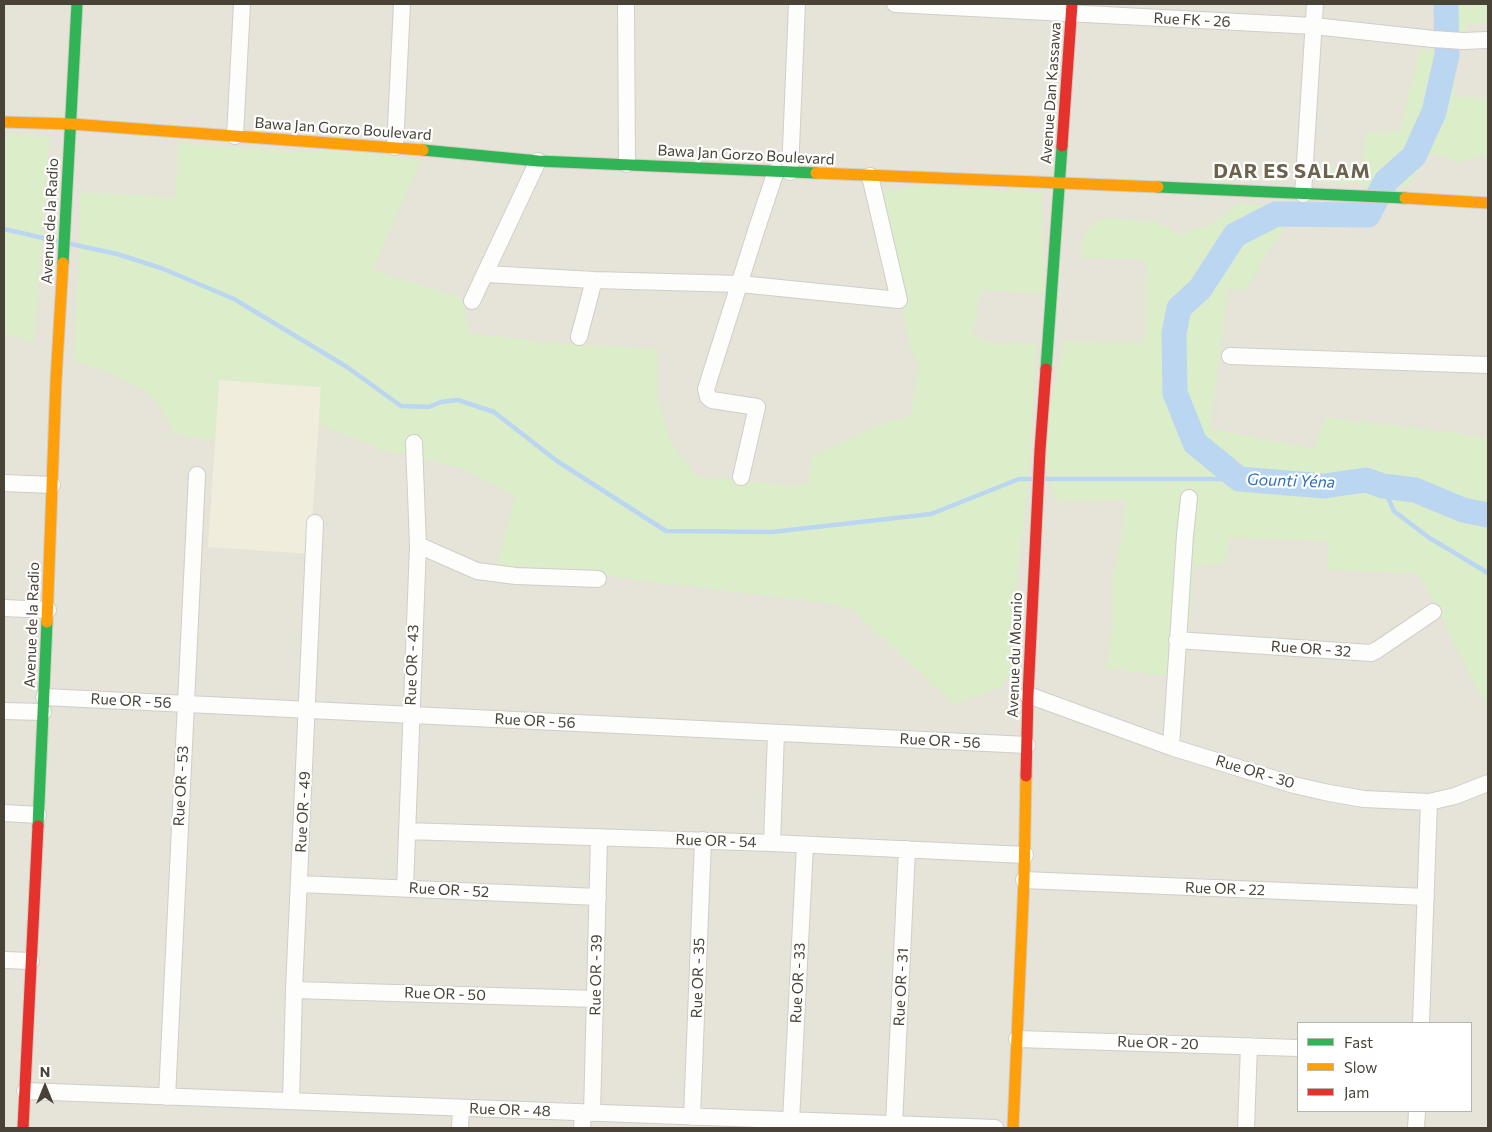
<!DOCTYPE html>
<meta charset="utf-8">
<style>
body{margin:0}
#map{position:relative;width:1492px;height:1132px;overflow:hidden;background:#f2f1eb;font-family:Commissioner,sans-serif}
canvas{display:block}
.frame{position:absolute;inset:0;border:5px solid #484336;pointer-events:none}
.legend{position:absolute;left:1297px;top:1022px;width:175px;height:90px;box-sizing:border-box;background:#fff;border:1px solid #b6b4af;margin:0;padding:6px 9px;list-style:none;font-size:15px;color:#484336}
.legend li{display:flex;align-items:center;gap:10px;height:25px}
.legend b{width:25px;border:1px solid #b6b4af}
.north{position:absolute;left:20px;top:1062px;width:50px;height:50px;-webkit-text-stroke:4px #fff;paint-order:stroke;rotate:0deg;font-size:14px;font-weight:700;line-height:20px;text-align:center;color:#484336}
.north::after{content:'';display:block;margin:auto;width:18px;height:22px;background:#484336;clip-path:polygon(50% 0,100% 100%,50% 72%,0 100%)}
</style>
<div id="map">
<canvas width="1492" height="1132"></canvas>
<div class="frame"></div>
<ul class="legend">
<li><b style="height:6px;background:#30b455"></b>Fast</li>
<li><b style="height:6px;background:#ff9f0a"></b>Slow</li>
<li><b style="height:6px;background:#e5322d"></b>Jam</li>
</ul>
<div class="north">N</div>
</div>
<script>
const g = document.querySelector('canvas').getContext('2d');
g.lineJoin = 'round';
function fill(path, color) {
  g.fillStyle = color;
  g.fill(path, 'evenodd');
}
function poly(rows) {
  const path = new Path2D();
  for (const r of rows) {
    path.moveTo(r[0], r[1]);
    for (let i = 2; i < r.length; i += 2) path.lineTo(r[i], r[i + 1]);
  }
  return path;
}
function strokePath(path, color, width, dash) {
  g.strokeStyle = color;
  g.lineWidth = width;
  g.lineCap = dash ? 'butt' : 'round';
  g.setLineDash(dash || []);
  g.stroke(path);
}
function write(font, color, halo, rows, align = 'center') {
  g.font = font + ' Commissioner,sans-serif';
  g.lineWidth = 4.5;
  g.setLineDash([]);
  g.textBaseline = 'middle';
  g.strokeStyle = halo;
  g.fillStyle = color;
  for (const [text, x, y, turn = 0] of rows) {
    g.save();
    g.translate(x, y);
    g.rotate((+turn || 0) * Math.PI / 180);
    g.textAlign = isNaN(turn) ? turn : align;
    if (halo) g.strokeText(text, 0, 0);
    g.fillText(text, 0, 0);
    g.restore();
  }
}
fill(poly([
 [4,4,1488,4,1488,1128,4,1128],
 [1298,1023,1471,1023,1471,1111,1298,1111]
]), '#e6e3d8');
fill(poly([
 [219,380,321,387,310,554,208,547]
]), '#f0eddd');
fill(poly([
 [1440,4,1488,4,1488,22,1468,24,1459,48,1454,96,1488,98,1488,155,1459,162,1430,153,1406,188,1323,182,1323,168,1362,170,1365,132,1400,131,1419,50,1435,49],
 [4,134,50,136,34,343,4,334],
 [178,143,291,151,357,151,421,160,373,270,462,298,469,333,555,343,657,349,658,400,672,445,698,477,789,485,808,484,811,457,886,421,911,417,918,366,909,343,885,228,880,191,926,185,1042,192,1044,294,981,290,972,335,998,344,1037,343,1028,483,1015,602,1014,671,1000,687,954,705,851,609,826,603,621,578,593,571,497,565,515,496,461,468,382,450,320,425,321,387,219,380,215,441,174,434,159,404,139,388,108,372,74,361,81,192,176,197],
 [1237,203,1316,209,1379,210,1376,219,1289,223,1266,255,1246,291,1228,288,1210,429,1314,448,1325,417,1488,437,1488,710,1419,574,1328,570,1329,541,1230,538,1225,563,1194,566,1188,656,1167,676,1106,668,1113,622,1113,577,1121,540,1125,500,1056,502,1040,450,1064,341,1145,342,1146,260,1082,258,1081,241,1089,227,1102,218,1151,221,1171,228,1177,235,1213,224]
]), '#dcedca');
strokePath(poly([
 [4,229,56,241],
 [71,244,117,254,161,268,234,299,347,367,401,406,429,407,441,402,458,400,494,412,557,461,666,531,772,532,931,514,1019,479,1032,479],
 [1044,479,1239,479],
 [1383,486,1394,511,1428,537,1488,573]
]), '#bad6f1', 4.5);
strokePath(poly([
 [1446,4,1447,55,1434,112,1414,156,1386,181,1368,215,1276,214,1235,235,1200,289,1179,308,1174,334,1175,393,1195,443,1239,479,1324,486,1366,480,1383,486,1415,490,1463,510,1488,515]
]), '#bad6f1', 25);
const street = poly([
 [626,4,627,164],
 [895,4,1314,26,1433,39,1463,41,1488,40],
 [235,136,242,4],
 [395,147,402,4],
 [790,172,797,4],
 [1303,194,1315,4],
 [486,274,594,280,740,284,899,300,870,176],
 [472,301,538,161],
 [579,337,594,280],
 [1230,356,1488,365],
 [741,477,757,407,712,400,708,397,706,389,756,231,776,171],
 [4,483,52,485],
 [418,545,477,571,516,576,598,579],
 [4,608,48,610],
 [1177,640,1371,653,1377,650,1433,612],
 [1028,695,1171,747,1294,785,1329,793,1364,799,1429,802,1455,796,1488,783],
 [44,697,1027,745],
 [4,711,43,712],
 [1171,747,1185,535,1189,498],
 [4,813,38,815],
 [407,831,772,843,1025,855],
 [772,843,776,733],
 [1024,880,1426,897],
 [299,884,598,897],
 [405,888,418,545,414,443],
 [4,960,31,961],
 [294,990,595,999],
 [1421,1023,1429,802],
 [1017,1039,1298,1048],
 [25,1091,995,1128],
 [167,1097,197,475],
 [291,1101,294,990,315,523],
 [592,1113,599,837],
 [692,1117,703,840],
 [791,1121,805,845],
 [894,1124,907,849],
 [460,1128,461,1108],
 [582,1128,583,1113],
 [1246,1128,1249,1046],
 [1416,1128,1417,1111]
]);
const fast = poly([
 [423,150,538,161,816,173],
 [1158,187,1405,198],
 [63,263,77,4],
 [1046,369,1062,146],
 [38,826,47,622]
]);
const slow = poly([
 [4,122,71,124,423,150],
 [816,173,1158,187],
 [1405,198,1488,203],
 [47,622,56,380,63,263],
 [1013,1128,1024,880,1026,776]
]);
const jam = poly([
 [1062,146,1072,4],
 [1026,776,1028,695,1040,450,1046,369],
 [23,1128,38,826]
]);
strokePath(street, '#d0cec8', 18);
strokePath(fast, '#d1cec2', 13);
strokePath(slow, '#d1cec2', 13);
strokePath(jam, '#d1cec2', 13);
strokePath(street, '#fdfdfc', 16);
strokePath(fast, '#30b455', 11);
strokePath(slow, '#ff9f0a', 11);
strokePath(jam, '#e5322d', 11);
write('15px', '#484336', '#fff', [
 ["Rue FK - 26",1192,20,3],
 ["Avenue Dan Kassawa",1051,93,-86],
 ["Bawa Jan Gorzo Boulevard",343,129,4],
 ["Bawa Jan Gorzo Boulevard",746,155,3],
 ["Avenue de la Radio",50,221,-87],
 ["Avenue de la Radio",32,625,-88],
 ["Rue OR - 32",1311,649,4],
 ["Avenue du Mounio",1015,655,-88],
 ["Rue OR - 43",412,665,-88],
 ["Rue OR - 56",131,701,3],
 ["Rue OR - 56",535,721,3],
 ["Rue OR - 56",940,741,3],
 ["Rue OR - 30",1255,772,17],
 ["Rue OR - 53",181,786,-87],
 ["Rue OR - 49",303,812,-87],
 ["Rue OR - 54",716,841,2],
 ["Rue OR - 22",1225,889,2],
 ["Rue OR - 52",449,890,3],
 ["Rue OR - 39",596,975,-89],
 ["Rue OR - 35",698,978,-88],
 ["Rue OR - 33",798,983,-87],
 ["Rue OR - 31",901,987,-87],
 ["Rue OR - 50",445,994,2],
 ["Rue OR - 20",1158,1043,2],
 ["Rue OR - 48",510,1110,2]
]);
write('italic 16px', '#2b6fb9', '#fff', [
 ["Gounti Yéna",1291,481,2]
]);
g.letterSpacing = '1px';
write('bold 20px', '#6c624d', '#fff', [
 ["DAR ES SALAM",1292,171]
]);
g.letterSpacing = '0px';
</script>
